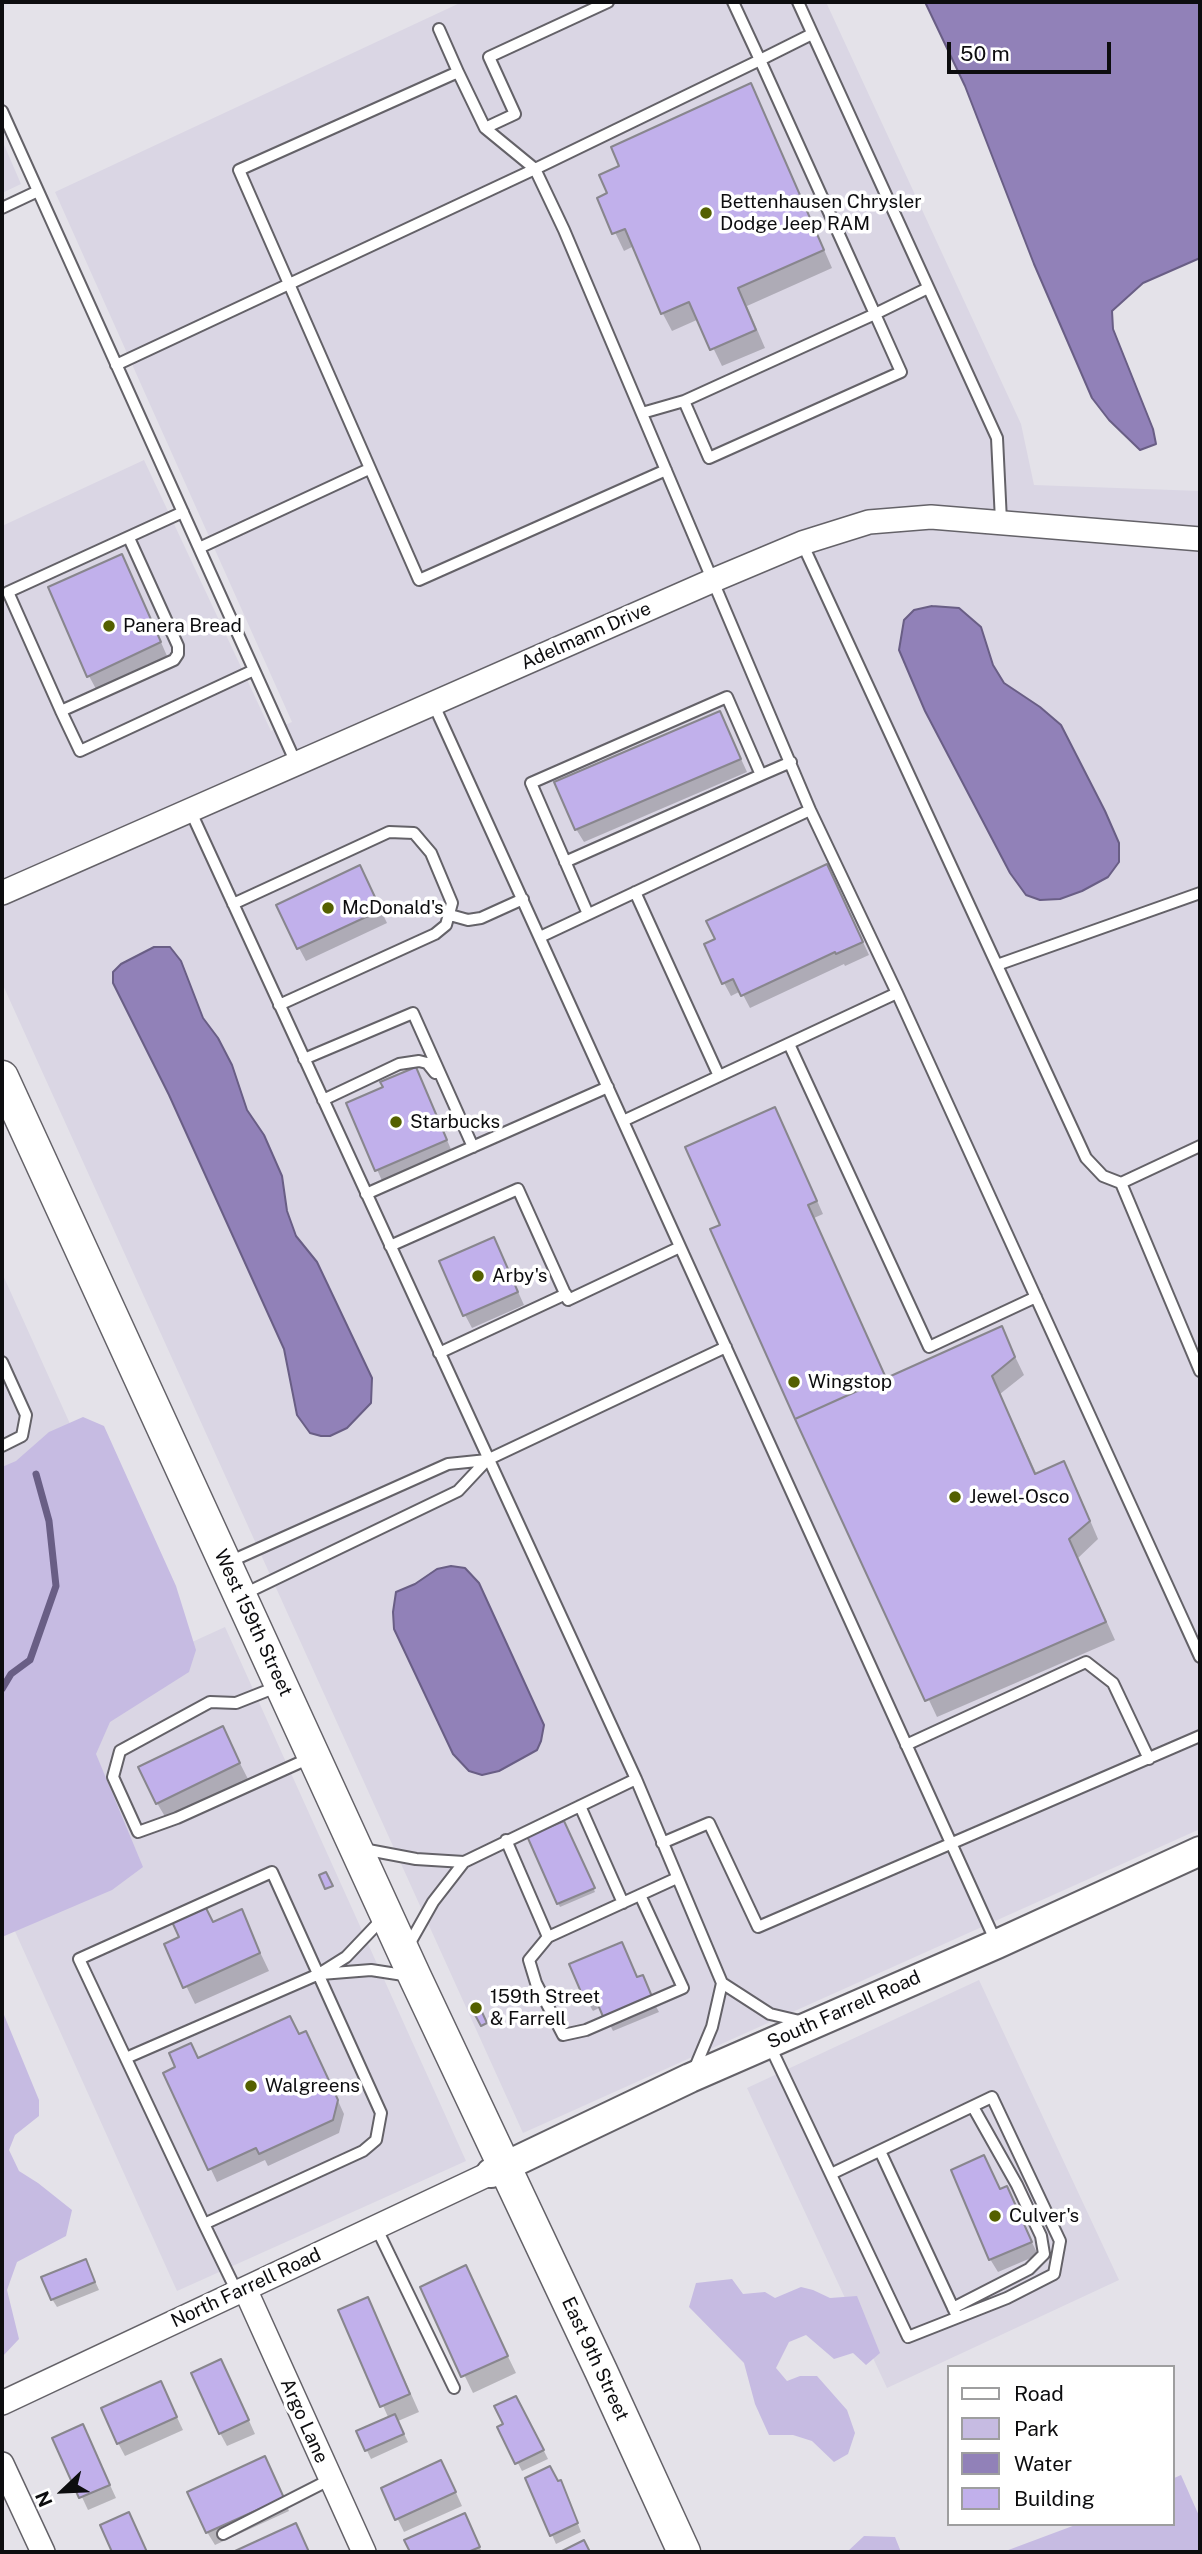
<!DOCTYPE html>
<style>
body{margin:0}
#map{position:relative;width:1202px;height:2554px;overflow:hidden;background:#e4e2e9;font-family:"Public Sans",sans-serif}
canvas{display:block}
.frame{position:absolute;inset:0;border:4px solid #0d0d0f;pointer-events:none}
.legend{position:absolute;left:947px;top:2365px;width:228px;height:161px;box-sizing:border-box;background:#fff;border:2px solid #9e9e9f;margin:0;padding:9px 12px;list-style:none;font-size:21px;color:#0d0d0f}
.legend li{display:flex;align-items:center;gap:14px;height:35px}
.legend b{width:35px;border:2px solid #9e9e9f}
.north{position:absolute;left:28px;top:2456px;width:70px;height:70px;-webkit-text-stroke:5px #fff;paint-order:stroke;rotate:247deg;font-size:19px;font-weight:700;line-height:28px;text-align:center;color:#0d0d0f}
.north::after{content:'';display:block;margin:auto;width:24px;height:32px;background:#0d0d0f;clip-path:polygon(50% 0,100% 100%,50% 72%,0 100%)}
.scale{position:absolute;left:947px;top:42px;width:164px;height:32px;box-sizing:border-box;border:4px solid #0d0d0f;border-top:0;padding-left:9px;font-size:21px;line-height:24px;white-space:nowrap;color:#0d0d0f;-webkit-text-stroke:5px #fff;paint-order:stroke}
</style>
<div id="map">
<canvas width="1202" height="2554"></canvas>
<div class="frame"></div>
<ul class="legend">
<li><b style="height:9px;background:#fff"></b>Road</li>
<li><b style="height:19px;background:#c6bbe2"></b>Park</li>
<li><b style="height:19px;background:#9181b8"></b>Water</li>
<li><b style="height:19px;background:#c1b0eb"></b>Building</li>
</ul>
<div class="north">N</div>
<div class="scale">50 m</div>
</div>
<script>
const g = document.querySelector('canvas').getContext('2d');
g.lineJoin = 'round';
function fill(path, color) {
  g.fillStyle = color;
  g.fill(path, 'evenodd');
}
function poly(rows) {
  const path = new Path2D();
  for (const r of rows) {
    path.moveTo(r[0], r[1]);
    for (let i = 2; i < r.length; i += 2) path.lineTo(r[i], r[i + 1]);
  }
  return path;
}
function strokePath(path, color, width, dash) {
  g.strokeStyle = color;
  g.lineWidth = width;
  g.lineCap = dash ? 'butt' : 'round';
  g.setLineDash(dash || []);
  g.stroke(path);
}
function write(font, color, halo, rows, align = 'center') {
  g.font = font + ' "Public Sans",sans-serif';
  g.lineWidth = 7;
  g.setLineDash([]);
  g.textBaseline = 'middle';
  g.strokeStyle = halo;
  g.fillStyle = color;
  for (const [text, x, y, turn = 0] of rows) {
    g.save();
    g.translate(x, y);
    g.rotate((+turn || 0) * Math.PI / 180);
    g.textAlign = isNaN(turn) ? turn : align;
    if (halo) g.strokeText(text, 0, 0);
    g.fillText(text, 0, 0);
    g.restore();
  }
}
fill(poly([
 [462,2,826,2,1021,424,1034,485,1200,491,1200,1829,523,2133,2,983,2,526,144,460,271,731,292,722,55,192],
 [2,140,21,184,2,193],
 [2,1273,80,1446,2,1482],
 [225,1627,466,2161,177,2291,13,1927,52,1706],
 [979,1980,1119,2280,887,2388,747,2088]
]), '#dad6e4');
fill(poly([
 [83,1417,104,1426,176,1586,196,1650,189,1672,110,1722,96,1754,143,1867,112,1890,2,1937,2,1467,16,1461,49,1432],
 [2,2010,39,2100,39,2116,15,2135,9,2150,19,2171,38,2183,72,2210,66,2236,17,2262,7,2290,19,2339,2,2357],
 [732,2279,743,2294,765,2292,775,2298,801,2287,813,2290,830,2298,857,2296,880,2353,866,2365,853,2353,834,2359,806,2335,789,2342,776,2368,787,2381,800,2376,817,2376,847,2410,855,2433,848,2454,834,2462,812,2441,793,2435,769,2435,755,2404,744,2363,689,2307,696,2283],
 [1181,2475,1200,2518,1200,2552,1003,2552,1078,2524,1172,2524,1172,2479],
 [864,2536,895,2537,901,2552,847,2552]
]), '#c6bbe2');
const water = poly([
 [925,2,1200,2,1200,258,1143,283,1112,311,1113,329,1153,429,1156,444,1140,450,1109,420,1092,398,1034,264,965,86,925,2],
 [932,606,959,608,981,627,993,665,1004,683,1040,707,1061,725,1105,811,1119,843,1119,862,1108,877,1082,891,1060,899,1040,900,1026,895,1010,873,925,711,899,650,904,620,914,610,932,606],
 [154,947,170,947,181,961,203,1018,218,1038,232,1065,247,1110,264,1135,282,1176,287,1211,296,1236,317,1262,372,1378,371,1403,347,1428,330,1436,321,1436,310,1433,297,1415,284,1349,169,1095,113,983,113,972,121,964,154,947],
 [451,1566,465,1568,479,1583,544,1725,541,1741,537,1750,499,1771,482,1775,469,1771,453,1754,394,1629,393,1612,396,1592,415,1584,437,1569,451,1566]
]);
fill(water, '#9181b8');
strokePath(water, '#695e85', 2);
fill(poly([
 [750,86,760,103,832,268,747,306,765,348,722,366,699,319,672,331,663,314,634,246,624,251,599,199,609,194,621,167],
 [129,569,167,656,96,689,89,676],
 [726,726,747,772,584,842,576,829],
 [360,867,387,923,306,961,299,948],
 [834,879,869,955,845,966,844,964,750,1008,741,991,731,996,724,983],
 [422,1082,453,1154,383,1183,348,1104],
 [782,1122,823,1214,814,1218,887,1380,1001,1328,1024,1375,1000,1394,1037,1475,1063,1463,1073,1480,1098,1539,1078,1558,1115,1640,937,1717,796,1418,712,1230,722,1226],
 [500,1252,524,1305,472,1328,465,1315],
 [222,1728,249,1781,167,1820,157,1803],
 [565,1826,595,1892,560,1907,558,1903],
 [241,1912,269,1971,195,2004,166,1945],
 [621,1944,638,1979,646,1988,659,2012,613,2031,601,2007,593,2011,585,1998],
 [299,2036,313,2046,344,2114,339,2133,268,2166,265,2160,217,2182,166,2074,199,2060],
 [1006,2188,1038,2255,998,2272,990,2259,1001,2191],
 [86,2261,99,2290,57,2307,52,2299],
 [465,2268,516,2373,473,2393,422,2288],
 [367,2299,377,2317,419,2412,398,2421,408,2442,371,2459,358,2432,389,2419,340,2311],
 [228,2374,255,2434,227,2446,220,2433],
 [167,2396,183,2430,125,2456,118,2443],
 [526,2415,548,2459,522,2471,500,2428],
 [55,2439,89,2439,116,2498,88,2510],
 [272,2471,289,2511,215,2545,207,2532],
 [448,2475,462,2506,404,2532,383,2489],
 [527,2479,558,2483,565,2490,581,2532,556,2544],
 [464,2515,482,2552,412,2552,407,2541]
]), '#0003');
strokePath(poly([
 [2,1689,11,1674,30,1660,56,1586,49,1521,36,1474]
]), '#695e85', 7);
const building = poly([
 [751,83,824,250,738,288,756,330,710,350,689,302,661,314,625,229,612,234,597,198,607,193,599,175,619,166,611,147,751,83],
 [122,554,161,642,87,677,48,587,122,554],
 [720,711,741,759,575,830,554,782,720,711],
 [827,864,863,942,836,954,835,952,741,996,733,979,722,984,704,944,715,939,706,921,827,864],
 [360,865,381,910,297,949,276,905,360,865],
 [416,1067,447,1140,375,1171,346,1103,383,1087,380,1082,416,1067],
 [775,1107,817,1201,808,1205,886,1378,795,1419,710,1229,720,1225,685,1147,775,1107],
 [494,1237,518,1292,463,1316,439,1261,494,1237],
 [1002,1326,1015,1357,992,1376,1035,1474,1064,1461,1090,1521,1069,1539,1106,1622,925,1701,795,1419,1002,1326],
 [223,1726,240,1763,156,1804,138,1767,223,1726],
 [564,1821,595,1888,557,1904,527,1836,564,1821],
 [326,1872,333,1886,325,1889,319,1875,326,1872],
 [201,1898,213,1922,242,1909,260,1953,183,1988,164,1944,179,1937,168,1913,201,1898],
 [622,1942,637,1977,643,1975,653,1999,604,2019,594,1995,584,1999,569,1964,622,1942],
 [481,2010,487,2023,481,2026,474,2013,481,2010],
 [290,2016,299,2034,306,2031,338,2100,333,2120,259,2154,256,2148,208,2170,163,2073,175,2067,169,2053,191,2043,198,2058,290,2016],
 [984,2155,1000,2189,1007,2186,1032,2242,989,2260,951,2170,984,2155],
 [86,2259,95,2282,51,2300,41,2277,86,2259],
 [466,2265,508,2356,461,2377,420,2287,466,2265],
 [368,2297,410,2394,380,2407,338,2310,368,2297],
 [221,2359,249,2420,219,2434,191,2373,221,2359],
 [161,2381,177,2417,117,2444,101,2408,161,2381],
 [516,2396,544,2450,515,2464,497,2427,503,2424,494,2406,516,2396],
 [395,2414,404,2434,365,2451,356,2431,395,2414],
 [83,2424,110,2485,79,2498,52,2438,83,2424],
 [265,2456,284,2498,206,2533,187,2492,265,2456],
 [441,2460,456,2492,395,2520,381,2488,441,2460],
 [550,2466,558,2481,561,2480,578,2523,550,2536,525,2478,550,2466],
 [129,2512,147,2552,112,2552,100,2525,129,2512],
 [465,2513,480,2547,468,2552,410,2552,404,2540,465,2513],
 [296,2523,309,2552,236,2552,235,2551,296,2523],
 [584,2540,590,2552,563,2552,562,2551,584,2540]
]);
fill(building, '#c1b0eb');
strokePath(building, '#88868d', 2);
const service = poly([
 [733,2,760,60,812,34],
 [798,2,997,438,1001,521],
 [439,29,458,72],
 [2,111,296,763],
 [485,128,515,114,489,57,608,2],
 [2,208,38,191],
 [116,365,535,169,564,230,810,810,897,993,1200,1657],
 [642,413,684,401],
 [666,470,419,580,239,170,458,72,485,128,535,169,760,60,875,314,684,401,709,458,901,372,875,314,928,288],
 [183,512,8,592,61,711,80,751,254,670],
 [802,543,1086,1158,1103,1176,1121,1183,1200,1371],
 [199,548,369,469],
 [433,703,996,1942],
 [61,711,174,660,178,654,178,646,129,538],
 [190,810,636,1779,722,1983,770,2014,804,2022],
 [565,862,761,775],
 [635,892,719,1076],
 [233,904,389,832,414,833,431,853,452,903,446,925,435,934,279,1005],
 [588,914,531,783,727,697,761,775,791,762],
 [450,915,468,920,481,918,523,899],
 [540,937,810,810],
 [997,965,1200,893],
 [789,1044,929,1347,1036,1297],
 [304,1059,413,1013,473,1147],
 [323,1100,399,1064,419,1061,427,1063,435,1073],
 [623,1121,897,993],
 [1121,1183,1200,1146],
 [366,1194,608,1087],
 [390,1246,518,1189,568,1300,680,1247],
 [439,1353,566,1294],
 [2,1362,26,1415,22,1436,2,1446],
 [229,1562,448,1464,487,1460,726,1347],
 [244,1594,458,1491,487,1460],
 [279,1686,236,1703,210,1702,120,1751,113,1777,138,1832,177,1818,312,1757],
 [906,1745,1086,1662,1113,1683,1149,1759],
 [580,1806,623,1903],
 [506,1840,548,1937,677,1878],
 [662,1843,709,1823,758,1927,1200,1736],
 [363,1849,416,1859,464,1862],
 [548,1937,529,1960,536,1983,563,2035,586,2030,683,1988,640,1895],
 [407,1948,433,1902,464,1862,636,1779],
 [321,1974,371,1970,410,1976],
 [769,2044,908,2337,1007,2298,1054,2274,1060,2241,992,2097,831,2174],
 [126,2058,319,1974,346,1957,385,1916],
 [694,2070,712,2027,722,1983],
 [880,2151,955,2312],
 [204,2224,363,2151,376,2140,381,2113,272,1872,79,1959,204,2224,237,2292],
 [376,2227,454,2388],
 [953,2308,1029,2269,1044,2254,1041,2236,1017,2185,973,2107],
 [223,2534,331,2479]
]);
const minor = poly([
 [2,893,714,580,802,543,869,522,931,517,1200,539],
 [245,2289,364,2552],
 [2,2403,491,2173],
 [2,2464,43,2552]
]);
const tertiary = poly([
 [491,2173,690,2078,997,1944,1200,1851]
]);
const secondary = poly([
 [2,1077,415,1977,601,2371,684,2552]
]);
strokePath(service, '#646268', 14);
strokePath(minor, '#646268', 26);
strokePath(tertiary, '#646268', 32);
strokePath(secondary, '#646268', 35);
strokePath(service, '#fff', 10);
strokePath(minor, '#fff', 23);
strokePath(tertiary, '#fff', 28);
strokePath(secondary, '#fff', 32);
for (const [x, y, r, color] of [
 [706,213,7,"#546000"],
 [109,626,7,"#546000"],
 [328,908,7,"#546000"],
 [396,1122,7,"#546000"],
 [478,1276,7,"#546000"],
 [794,1382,7,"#546000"],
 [955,1497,7,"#546000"],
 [476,2008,7,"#546000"],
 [251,2086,7,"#546000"],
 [995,2216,7,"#546000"]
]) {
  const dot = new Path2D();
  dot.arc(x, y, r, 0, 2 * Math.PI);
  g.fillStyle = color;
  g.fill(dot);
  strokePath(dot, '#fff', 2.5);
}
write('19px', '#0d0d0f', '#fff', [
 ["Bettenhausen Chrysler",720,202],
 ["Dodge Jeep RAM",720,224],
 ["Panera Bread",123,626],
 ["McDonald's",342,908],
 ["Starbucks",410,1122],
 ["Arby's",492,1276],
 ["Wingstop",808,1382],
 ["Jewel-Osco",969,1497],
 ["159th Street",490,1997],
 ["& Farrell",490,2019],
 ["Walgreens",265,2086],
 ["Culver's",1009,2216]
], 'left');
write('19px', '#0d0d0f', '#fff', [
 ["Adelmann Drive",586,636,-24],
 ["West 159th Street",253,1623,65],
 ["South Farrell Road",844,2010,-24],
 ["North Farrell Road",246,2288,-25],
 ["East 9th Street",595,2359,65],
 ["Argo Lane",304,2421,66]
]);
</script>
